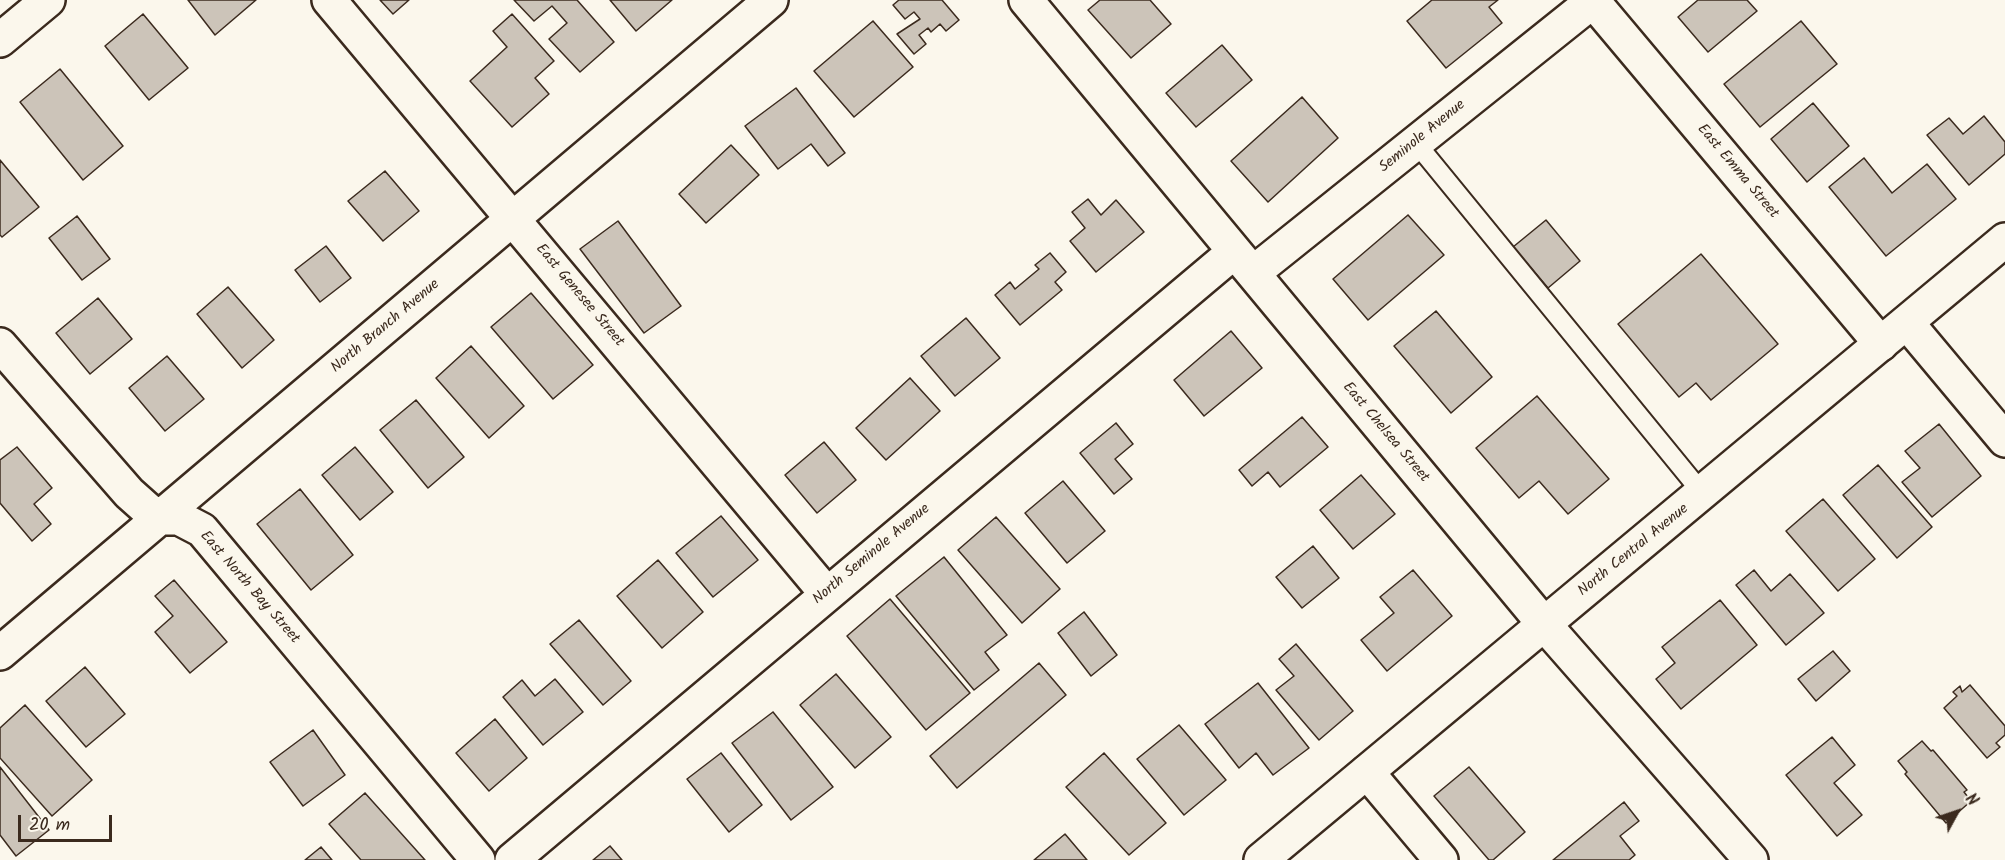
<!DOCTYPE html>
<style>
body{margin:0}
#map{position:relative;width:2005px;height:860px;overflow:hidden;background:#fbf7ec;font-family:Kalam,sans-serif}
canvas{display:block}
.north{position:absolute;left:1927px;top:782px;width:60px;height:60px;-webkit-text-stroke:4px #fbf7ec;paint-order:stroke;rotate:50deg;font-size:16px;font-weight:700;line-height:24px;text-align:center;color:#3b2a1e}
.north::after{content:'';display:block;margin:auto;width:21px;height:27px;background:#3b2a1e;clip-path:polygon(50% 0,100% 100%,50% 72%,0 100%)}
.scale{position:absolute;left:18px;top:815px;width:94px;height:27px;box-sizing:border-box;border:3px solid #3b2a1e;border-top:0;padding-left:8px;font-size:18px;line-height:21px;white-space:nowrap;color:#3b2a1e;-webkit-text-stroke:4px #fbf7ec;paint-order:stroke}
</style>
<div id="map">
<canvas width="2005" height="860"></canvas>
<div class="north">N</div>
<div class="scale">20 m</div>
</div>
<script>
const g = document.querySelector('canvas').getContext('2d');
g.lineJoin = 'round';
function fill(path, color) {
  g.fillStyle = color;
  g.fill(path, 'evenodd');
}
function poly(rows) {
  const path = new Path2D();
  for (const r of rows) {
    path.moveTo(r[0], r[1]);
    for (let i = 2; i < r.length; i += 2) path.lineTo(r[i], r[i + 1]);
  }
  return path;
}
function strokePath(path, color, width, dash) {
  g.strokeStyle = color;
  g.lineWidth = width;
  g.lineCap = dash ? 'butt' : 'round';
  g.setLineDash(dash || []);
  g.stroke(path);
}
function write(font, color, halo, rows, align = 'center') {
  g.font = font + ' Kalam,sans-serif';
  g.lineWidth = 4.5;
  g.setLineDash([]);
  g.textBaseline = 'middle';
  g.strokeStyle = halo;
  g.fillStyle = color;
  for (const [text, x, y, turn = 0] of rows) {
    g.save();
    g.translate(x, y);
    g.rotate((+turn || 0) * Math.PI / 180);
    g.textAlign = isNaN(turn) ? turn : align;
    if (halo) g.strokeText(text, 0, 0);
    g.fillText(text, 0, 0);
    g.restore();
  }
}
const building = poly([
 [188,0,256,0,215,35,188,0],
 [380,0,409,0,393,14,380,0],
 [514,0,577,0,614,42,580,72,549,39,567,23,552,6,534,21,514,0],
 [610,0,672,0,636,31,610,0],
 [899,0,942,0,959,20,946,31,940,24,931,32,928,28,919,35,926,44,914,54,897,34,920,19,914,12,905,19,893,5,899,0],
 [1100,0,1150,0,1171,24,1131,58,1088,10,1100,0],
 [1432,0,1498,0,1489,7,1502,23,1446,68,1407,21,1432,0],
 [1698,0,1747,0,1757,11,1708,52,1678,17,1698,0],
 [143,14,188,68,149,100,105,46,143,14],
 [512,14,554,61,535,78,549,94,512,127,470,81,507,47,493,31,512,14],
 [873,21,913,67,854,117,814,71,873,21],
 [1801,21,1837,64,1760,127,1724,84,1801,21],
 [1222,45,1252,80,1196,127,1166,93,1222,45],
 [60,69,123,146,83,180,20,102,60,69],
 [796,88,845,153,828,166,811,144,778,169,745,126,796,88],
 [1302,97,1338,138,1268,202,1231,161,1302,97],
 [1813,103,1849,146,1807,182,1771,139,1813,103],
 [1984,116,2005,142,2005,154,1969,185,1927,135,1949,118,1963,134,1984,116],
 [731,145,759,175,706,223,679,194,731,145],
 [1864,158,1892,193,1927,164,1956,199,1886,256,1829,187,1864,158],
 [0,160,39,207,2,237,0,235,0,160],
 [385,171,419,211,383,241,348,201,385,171],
 [1088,199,1101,215,1116,200,1144,232,1096,272,1070,241,1085,228,1072,212,1088,199],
 [1408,215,1444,255,1368,320,1333,279,1408,215],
 [77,216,110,259,82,280,49,238,77,216],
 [1546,220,1580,261,1548,288,1513,247,1546,220],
 [618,221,681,306,644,333,580,249,618,221],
 [326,246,351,278,320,302,295,270,326,246],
 [1050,253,1066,272,1055,282,1062,290,1020,325,995,295,1010,282,1015,289,1039,269,1035,265,1050,253],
 [1701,254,1778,344,1711,400,1696,383,1679,397,1618,324,1701,254],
 [228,287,274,340,242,368,197,314,228,287],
 [531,293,593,365,553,399,491,327,531,293],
 [98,298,132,339,90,374,56,333,98,298],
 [1436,311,1492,377,1451,413,1394,346,1436,311],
 [966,318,1000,358,955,396,921,356,966,318],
 [1231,331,1262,368,1204,416,1174,380,1231,331],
 [471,346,524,406,489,438,436,378,471,346],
 [167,356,204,399,165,431,129,388,167,356],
 [910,378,940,411,886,460,856,428,910,378],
 [1537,396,1609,479,1568,514,1539,481,1519,498,1476,448,1537,396],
 [416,400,464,457,428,488,380,430,416,400],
 [1302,417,1328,447,1280,487,1268,472,1252,486,1239,470,1302,417],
 [1116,423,1133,444,1115,459,1132,479,1114,494,1080,453,1116,423],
 [1939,424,1981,476,1932,517,1902,482,1920,468,1905,451,1939,424],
 [824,442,856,480,817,513,785,475,824,442],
 [17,447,52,488,34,504,51,524,32,541,0,503,0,460,17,447],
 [355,447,393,492,360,520,322,475,355,447],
 [1878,465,1932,527,1897,558,1843,495,1878,465],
 [1361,475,1395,514,1353,549,1320,510,1361,475],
 [1063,481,1105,531,1067,563,1025,513,1063,481],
 [300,489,353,555,311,590,257,524,300,489],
 [1823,499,1875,559,1838,591,1786,531,1823,499],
 [721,516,758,560,713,597,676,553,721,516],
 [996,517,1060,589,1022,623,958,550,996,517],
 [1313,546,1339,578,1302,608,1276,577,1313,546],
 [944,557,1007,635,985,652,999,670,974,690,896,596,944,557],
 [658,560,703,612,662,648,617,596,658,560],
 [1413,570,1452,616,1387,671,1361,640,1394,613,1380,597,1413,570],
 [1754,570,1771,591,1790,574,1824,613,1786,645,1736,585,1754,570],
 [174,580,227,642,190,673,155,632,173,616,155,596,174,580],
 [890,599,970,693,926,730,847,636,890,599],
 [1720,600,1757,645,1681,709,1656,679,1675,663,1662,647,1720,600],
 [1084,612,1117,655,1091,676,1058,633,1084,612],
 [579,620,631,681,603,705,550,644,579,620],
 [1296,644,1353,711,1319,740,1276,690,1294,676,1279,659,1296,644],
 [1833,651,1850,671,1816,701,1798,679,1833,651],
 [1039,663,1066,695,957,788,930,756,1039,663],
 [85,667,125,714,86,747,46,701,85,667],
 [836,674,891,737,855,768,800,705,836,674],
 [555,679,583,712,543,745,503,697,522,680,535,696,555,679],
 [1258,683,1309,748,1273,775,1256,753,1239,768,1205,724,1258,683],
 [1970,685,2005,726,2005,735,1996,743,2000,747,1987,758,1944,708,1957,696,1953,692,1960,686,1962,692,1970,685],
 [25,705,92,780,52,816,0,758,0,728,25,705],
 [773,712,833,787,791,820,732,743,773,712],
 [495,719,527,758,489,791,456,753,495,719],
 [1179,725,1226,780,1184,815,1137,759,1179,725],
 [313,730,345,775,303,806,270,762,313,730],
 [1832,737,1855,765,1834,783,1862,815,1837,836,1786,775,1832,737],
 [1922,741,1931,751,1933,750,1967,790,1964,792,1971,801,1946,823,1905,774,1907,772,1898,761,1922,741],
 [721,753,762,805,729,832,687,779,721,753],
 [1104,753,1166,823,1129,855,1066,787,1104,753],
 [0,767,49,830,16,856,0,835,0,767],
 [1469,767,1525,832,1493,860,1489,860,1434,796,1469,767],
 [365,793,425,860,361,860,329,824,365,793],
 [1624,802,1639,821,1620,836,1635,855,1629,860,1553,860,1624,802],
 [1065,834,1087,860,1034,860,1065,834],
 [610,846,622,860,593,860,610,846],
 [321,847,332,860,305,860,321,847]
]);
fill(building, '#ccc4b9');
strokePath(building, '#3b2a1e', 1.5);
const service = poly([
 [1416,143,1703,494]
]);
const minor = poly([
 [329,0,826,593],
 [1026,0,1544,624,1751,860],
 [1592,0,1881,344],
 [0,40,48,0],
 [1253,273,1594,0],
 [1908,324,2005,440],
 [0,345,129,493,157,518,179,518,202,530,478,860],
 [0,653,771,0],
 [1367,772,1441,860],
 [512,860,1234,252]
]);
const tertiary = poly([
 [1261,860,2005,240]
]);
strokePath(service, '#3b2a1e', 22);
strokePath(minor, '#3b2a1e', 38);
strokePath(tertiary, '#3b2a1e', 38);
strokePath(service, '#fbf7ec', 18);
strokePath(minor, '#fbf7ec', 33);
strokePath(tertiary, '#fbf7ec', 33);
write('15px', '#3b2a1e', '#fbf7ec', [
 ["Seminole Avenue",1423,137,-39],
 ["East Emma Street",1737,172,50],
 ["East Genesee Street",579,296,50],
 ["North Branch Avenue",386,327,-40],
 ["East Chelsea Street",1385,433,50],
 ["North Central Avenue",1634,551,-39],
 ["North Seminole Avenue",872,555,-40],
 ["East North Bay Street",249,588,49]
]);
</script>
